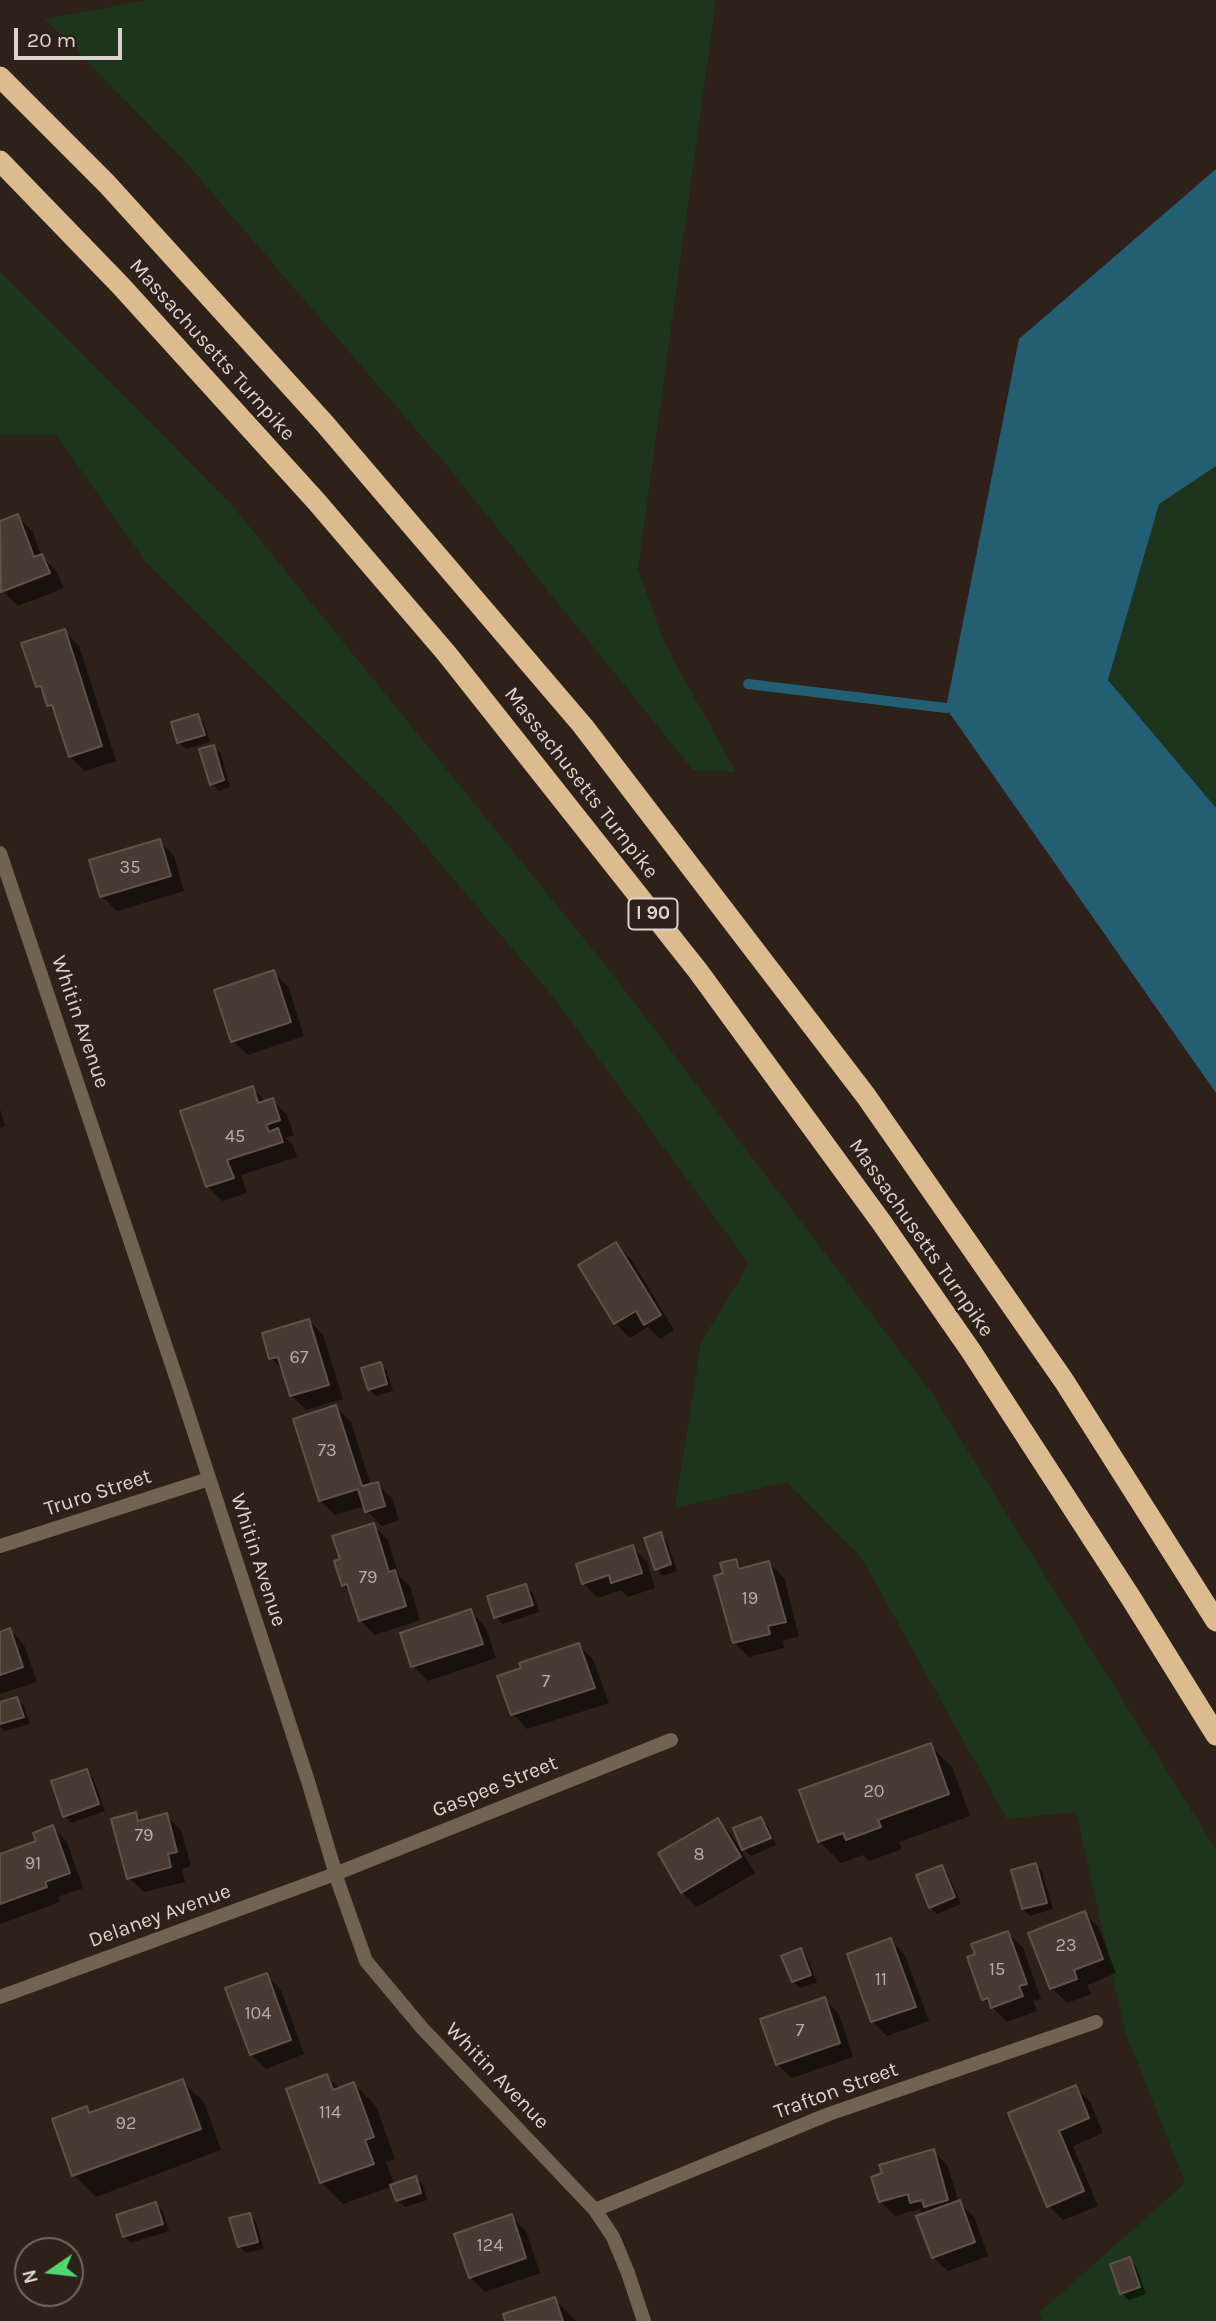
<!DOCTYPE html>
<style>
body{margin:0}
#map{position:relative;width:1216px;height:2321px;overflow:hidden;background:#2d211a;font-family:Karla,sans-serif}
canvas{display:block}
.north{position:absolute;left:14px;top:2237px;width:70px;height:70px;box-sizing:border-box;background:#2d211a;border:2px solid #736862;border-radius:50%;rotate:256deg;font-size:19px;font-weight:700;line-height:28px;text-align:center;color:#dcd3ce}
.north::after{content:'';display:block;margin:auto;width:24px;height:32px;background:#53d672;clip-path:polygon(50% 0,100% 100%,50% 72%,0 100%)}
.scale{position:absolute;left:14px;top:28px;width:108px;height:32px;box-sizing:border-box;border:4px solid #dcd3ce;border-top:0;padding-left:9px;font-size:21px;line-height:24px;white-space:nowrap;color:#dcd3ce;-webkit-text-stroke:5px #2d211a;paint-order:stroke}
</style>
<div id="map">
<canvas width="1216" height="2321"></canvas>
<div class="north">N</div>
<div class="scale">20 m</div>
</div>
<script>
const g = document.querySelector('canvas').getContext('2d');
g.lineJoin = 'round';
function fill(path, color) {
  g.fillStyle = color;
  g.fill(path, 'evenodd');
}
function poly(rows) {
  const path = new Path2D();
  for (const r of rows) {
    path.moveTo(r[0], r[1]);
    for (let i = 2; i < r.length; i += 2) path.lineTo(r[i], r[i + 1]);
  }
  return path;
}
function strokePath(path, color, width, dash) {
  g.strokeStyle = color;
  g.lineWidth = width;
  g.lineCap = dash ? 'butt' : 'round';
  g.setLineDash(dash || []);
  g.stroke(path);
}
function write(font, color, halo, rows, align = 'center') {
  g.font = font + ' Karla,sans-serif';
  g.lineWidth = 5;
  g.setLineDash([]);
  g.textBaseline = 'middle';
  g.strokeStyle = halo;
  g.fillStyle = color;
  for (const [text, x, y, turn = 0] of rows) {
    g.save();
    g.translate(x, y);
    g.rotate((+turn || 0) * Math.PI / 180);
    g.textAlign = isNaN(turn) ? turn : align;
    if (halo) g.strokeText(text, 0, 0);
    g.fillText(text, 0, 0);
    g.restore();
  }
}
fill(poly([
 [148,0,716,0,638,569,665,644,736,772,693,770,443,461,182,158,45,19],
 [0,271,232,505,607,967,931,1392,1216,1850,1216,2321,1042,2321,1039,2313,1185,2183,1125,2031,1076,1812,1007,1819,861,1557,787,1482,675,1508,701,1342,749,1264,554,998,395,810,146,562,56,435,0,435],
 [1216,466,1216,808,1108,680,1159,504]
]), '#1c351c');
fill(poly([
 [1216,169,1216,466,1159,504,1108,680,1216,808,1216,1093,946,708,1019,339]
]), '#235f73');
fill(poly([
 [17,516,32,531,42,556,56,571,64,588,18,606,3,591,0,584,0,523],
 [64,631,79,646,116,761,85,771,70,757,56,713,49,706,45,695,37,686],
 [197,716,204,723,210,742,186,749,179,742],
 [214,747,221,754,230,787,219,791,212,784],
 [159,841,174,856,184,891,117,911,102,896],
 [273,972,288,986,304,1036,248,1055,233,1041],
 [253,1089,266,1102,272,1100,287,1115,294,1135,285,1138,293,1145,297,1157,241,1175,247,1193,222,1201,207,1186],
 [0,1109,5,1126,0,1128],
 [616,1244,631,1259,674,1330,660,1339,648,1327,630,1338,615,1323,580,1265],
 [309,1321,323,1335,343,1399,306,1410,291,1395,284,1371,271,1358],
 [380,1364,387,1371,393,1391,376,1396,369,1389],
 [336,1407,351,1422,371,1486,377,1484,392,1498,399,1520,382,1526,367,1511,365,1506,335,1515,320,1501],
 [373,1525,388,1540,399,1576,410,1586,420,1620,375,1635,360,1620,352,1594,343,1585,342,1560],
 [660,1534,667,1541,677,1571,663,1576,656,1569],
 [633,1547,647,1562,655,1588,628,1597,621,1590,598,1598,583,1583],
 [736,1561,745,1570,769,1563,784,1578,799,1636,782,1641,784,1648,749,1657,734,1643,725,1575],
 [525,1586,533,1593,539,1612,503,1624,496,1617],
 [470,1611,485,1626,496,1658,428,1681,413,1666],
 [10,1630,24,1645,37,1682,0,1694,0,1633],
 [579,1645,593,1659,609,1703,527,1729,513,1714],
 [17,1699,24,1706,30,1724,4,1731,0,1727,0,1703],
 [930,1745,952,1767,970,1816,899,1842,902,1849,869,1861,863,1855,841,1863,819,1841],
 [86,1771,93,1778,105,1811,71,1823,64,1816],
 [136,1814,143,1821,166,1815,181,1830,191,1866,182,1869,185,1882,144,1892,129,1878],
 [760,1819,768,1826,776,1845,751,1856,743,1849],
 [717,1820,732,1835,755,1873,697,1907,682,1892],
 [53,1827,67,1842,83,1888,58,1897,60,1902,0,1924,0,1856,39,1842],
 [1035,1865,1042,1872,1053,1909,1030,1916,1023,1909],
 [941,1867,948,1874,961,1904,937,1914,930,1907],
 [1084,1913,1099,1928,1116,1973,1087,1985,1091,1994,1067,2003,1052,1988],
 [1008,1933,1023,1948,1041,1999,1033,2001,1037,2011,1007,2022,984,1999],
 [891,1940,905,1955,929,2021,887,2036,872,2021],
 [800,1950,807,1957,817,1982,800,1988,793,1981],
 [266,1975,281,1990,304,2054,266,2069,251,2054],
 [824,1999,839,2014,853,2057,792,2078,777,2064],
 [327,2076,340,2089,354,2084,376,2106,395,2159,386,2162,395,2186,416,2178,423,2185,427,2200,405,2207,398,2200,393,2186,343,2204,321,2182],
 [182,2081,204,2102,221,2150,96,2197,74,2175,86,2108,92,2114],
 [1075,2087,1090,2102,1103,2133,1073,2146,1098,2206,1063,2220,1048,2206,1010,2114],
 [933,2151,948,2166,958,2201,974,2217,988,2256,948,2271,933,2257,924,2215,919,2209,895,2216,880,2201],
 [156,2204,163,2211,169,2231,131,2243,124,2236],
 [249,2215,256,2222,264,2249,246,2253,239,2246],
 [511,2216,526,2231,540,2273,485,2292,470,2277],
 [1129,2259,1136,2266,1146,2294,1129,2300,1122,2293],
 [554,2299,576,2321,507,2321]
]), '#0007');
strokePath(poly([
 [748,684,946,708]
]), '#235f73', 10);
const building = poly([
 [18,514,34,557,42,554,50,573,1,592,0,521,18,514],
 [65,629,102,746,69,757,52,705,47,706,41,686,36,687,21,643,65,629],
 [198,714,205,735,177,743,171,722,198,714],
 [214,745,224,780,210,785,199,749,214,745],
 [160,839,171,876,100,897,89,860,160,839],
 [274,970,291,1022,231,1042,214,990,274,970],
 [253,1086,258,1103,273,1098,280,1120,266,1125,269,1132,278,1128,283,1142,227,1160,234,1178,206,1187,180,1111,253,1086],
 [616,1242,661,1315,644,1325,636,1311,614,1324,578,1265,616,1242],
 [309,1319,329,1385,290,1396,278,1357,269,1359,262,1333,309,1319],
 [381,1362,387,1384,368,1390,361,1368,381,1362],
 [336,1405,362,1486,378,1482,385,1506,365,1512,358,1489,319,1501,293,1419,336,1405],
 [374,1523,389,1572,395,1570,406,1606,359,1621,347,1584,342,1586,334,1561,340,1559,332,1536,374,1523],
 [661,1532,671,1564,655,1570,644,1538,661,1532],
 [633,1545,642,1573,611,1583,609,1575,582,1584,576,1564,633,1545],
 [736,1559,739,1569,769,1561,786,1622,768,1626,770,1634,733,1643,714,1576,723,1573,720,1563,736,1559],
 [526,1584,533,1605,494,1618,487,1596,526,1584],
 [471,1609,483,1644,411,1667,400,1633,471,1609],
 [10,1628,23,1667,0,1675,0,1632,10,1628],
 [579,1643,595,1688,511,1715,497,1676,521,1668,519,1663,579,1643],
 [17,1697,24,1717,0,1724,0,1702,17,1697],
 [931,1743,949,1794,878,1820,881,1827,846,1840,843,1833,818,1842,799,1790,931,1743],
 [87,1769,99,1804,63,1817,51,1781,87,1769],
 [136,1812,138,1821,167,1813,177,1852,168,1854,171,1867,127,1879,111,1819,136,1812],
 [761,1817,771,1838,742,1850,733,1828,761,1817],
 [718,1818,741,1857,681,1893,658,1853,718,1818],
 [53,1825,70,1873,45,1882,47,1887,0,1904,0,1854,36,1841,33,1833,53,1825],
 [1036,1863,1047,1903,1022,1909,1011,1870,1036,1863],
 [942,1865,955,1897,929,1908,916,1875,942,1865],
 [1085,1911,1103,1959,1074,1970,1077,1979,1050,1989,1028,1933,1085,1911],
 [1008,1931,1027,1984,1019,1986,1023,1996,991,2008,988,1998,982,2000,967,1957,975,1954,971,1944,1008,1931],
 [891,1938,916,2007,871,2022,847,1954,891,1938],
 [801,1948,811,1975,792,1982,781,1956,801,1948],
 [267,1973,291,2040,250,2055,225,1988,267,1973],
 [825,1997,840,2043,776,2065,760,2019,825,1997],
 [327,2074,333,2090,354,2082,374,2137,365,2140,374,2164,320,2183,286,2089,327,2074],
 [183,2079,201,2129,72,2176,52,2119,87,2106,89,2113,183,2079],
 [1076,2085,1089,2118,1059,2131,1084,2191,1047,2207,1008,2113,1076,2085],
 [934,2149,948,2200,924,2207,922,2200,910,2203,908,2194,879,2202,871,2177,882,2173,879,2165,934,2149],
 [416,2176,421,2193,396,2201,390,2185,416,2176],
 [960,2200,975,2242,932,2258,916,2216,960,2200],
 [156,2202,163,2224,123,2237,116,2215,156,2202],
 [250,2213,258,2242,238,2247,229,2218,250,2213],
 [512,2214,526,2258,469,2278,454,2234,512,2214],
 [1130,2257,1140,2287,1120,2294,1110,2264,1130,2257],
 [555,2297,563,2321,505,2321,503,2314,555,2297]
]);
fill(building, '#483b33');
strokePath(building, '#605249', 2);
strokePath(poly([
 [0,853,180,1389,308,1781,339,1885,366,1961,422,2028,595,2210,613,2237,628,2273,644,2321],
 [0,1546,209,1479],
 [0,1997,335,1874,671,1740],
 [595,2210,829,2114,1096,2022]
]), '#706352', 14);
strokePath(poly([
 [0,77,107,184,325,424,583,726,866,1096,1064,1381,1216,1621],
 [0,161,121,286,316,501,447,654,698,971,882,1223,971,1351,1131,1598,1216,1735]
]), '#dcbb8f', 21);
write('18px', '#b7ada7', null, [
 ["35",130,868],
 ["45",235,1137],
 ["67",299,1358],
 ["73",327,1451],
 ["79",368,1578],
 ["19",750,1599],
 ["7",546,1682],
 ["20",874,1792],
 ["79",144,1836],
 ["8",699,1855],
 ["91",33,1864],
 ["23",1066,1946],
 ["15",997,1970],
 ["11",881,1980],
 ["104",258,2014],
 ["7",800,2031],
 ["114",330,2113],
 ["92",126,2124],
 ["124",490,2246]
]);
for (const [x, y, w] of [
 [653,914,49]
]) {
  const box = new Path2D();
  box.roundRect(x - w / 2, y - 15.5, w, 31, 5);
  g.fillStyle = '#2d211a';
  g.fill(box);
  strokePath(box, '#dcd3ce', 2);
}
write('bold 19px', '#dcd3ce', null, [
 ["I 90",653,914]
]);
write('21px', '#dcd3ce', '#2d211a', [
 ["Massachusetts Turnpike",212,350,48],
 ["Massachusetts Turnpike",581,783,52],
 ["Whitin Avenue",80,1022,71],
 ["Massachusetts Turnpike",921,1238,55],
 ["Truro Street",98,1493,-18],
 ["Whitin Avenue",258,1560,72],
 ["Gaspee Street",495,1787,-22],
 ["Delaney Avenue",160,1916,-20],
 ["Whitin Avenue",497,2076,46],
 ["Trafton Street",836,2091,-20]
]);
</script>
